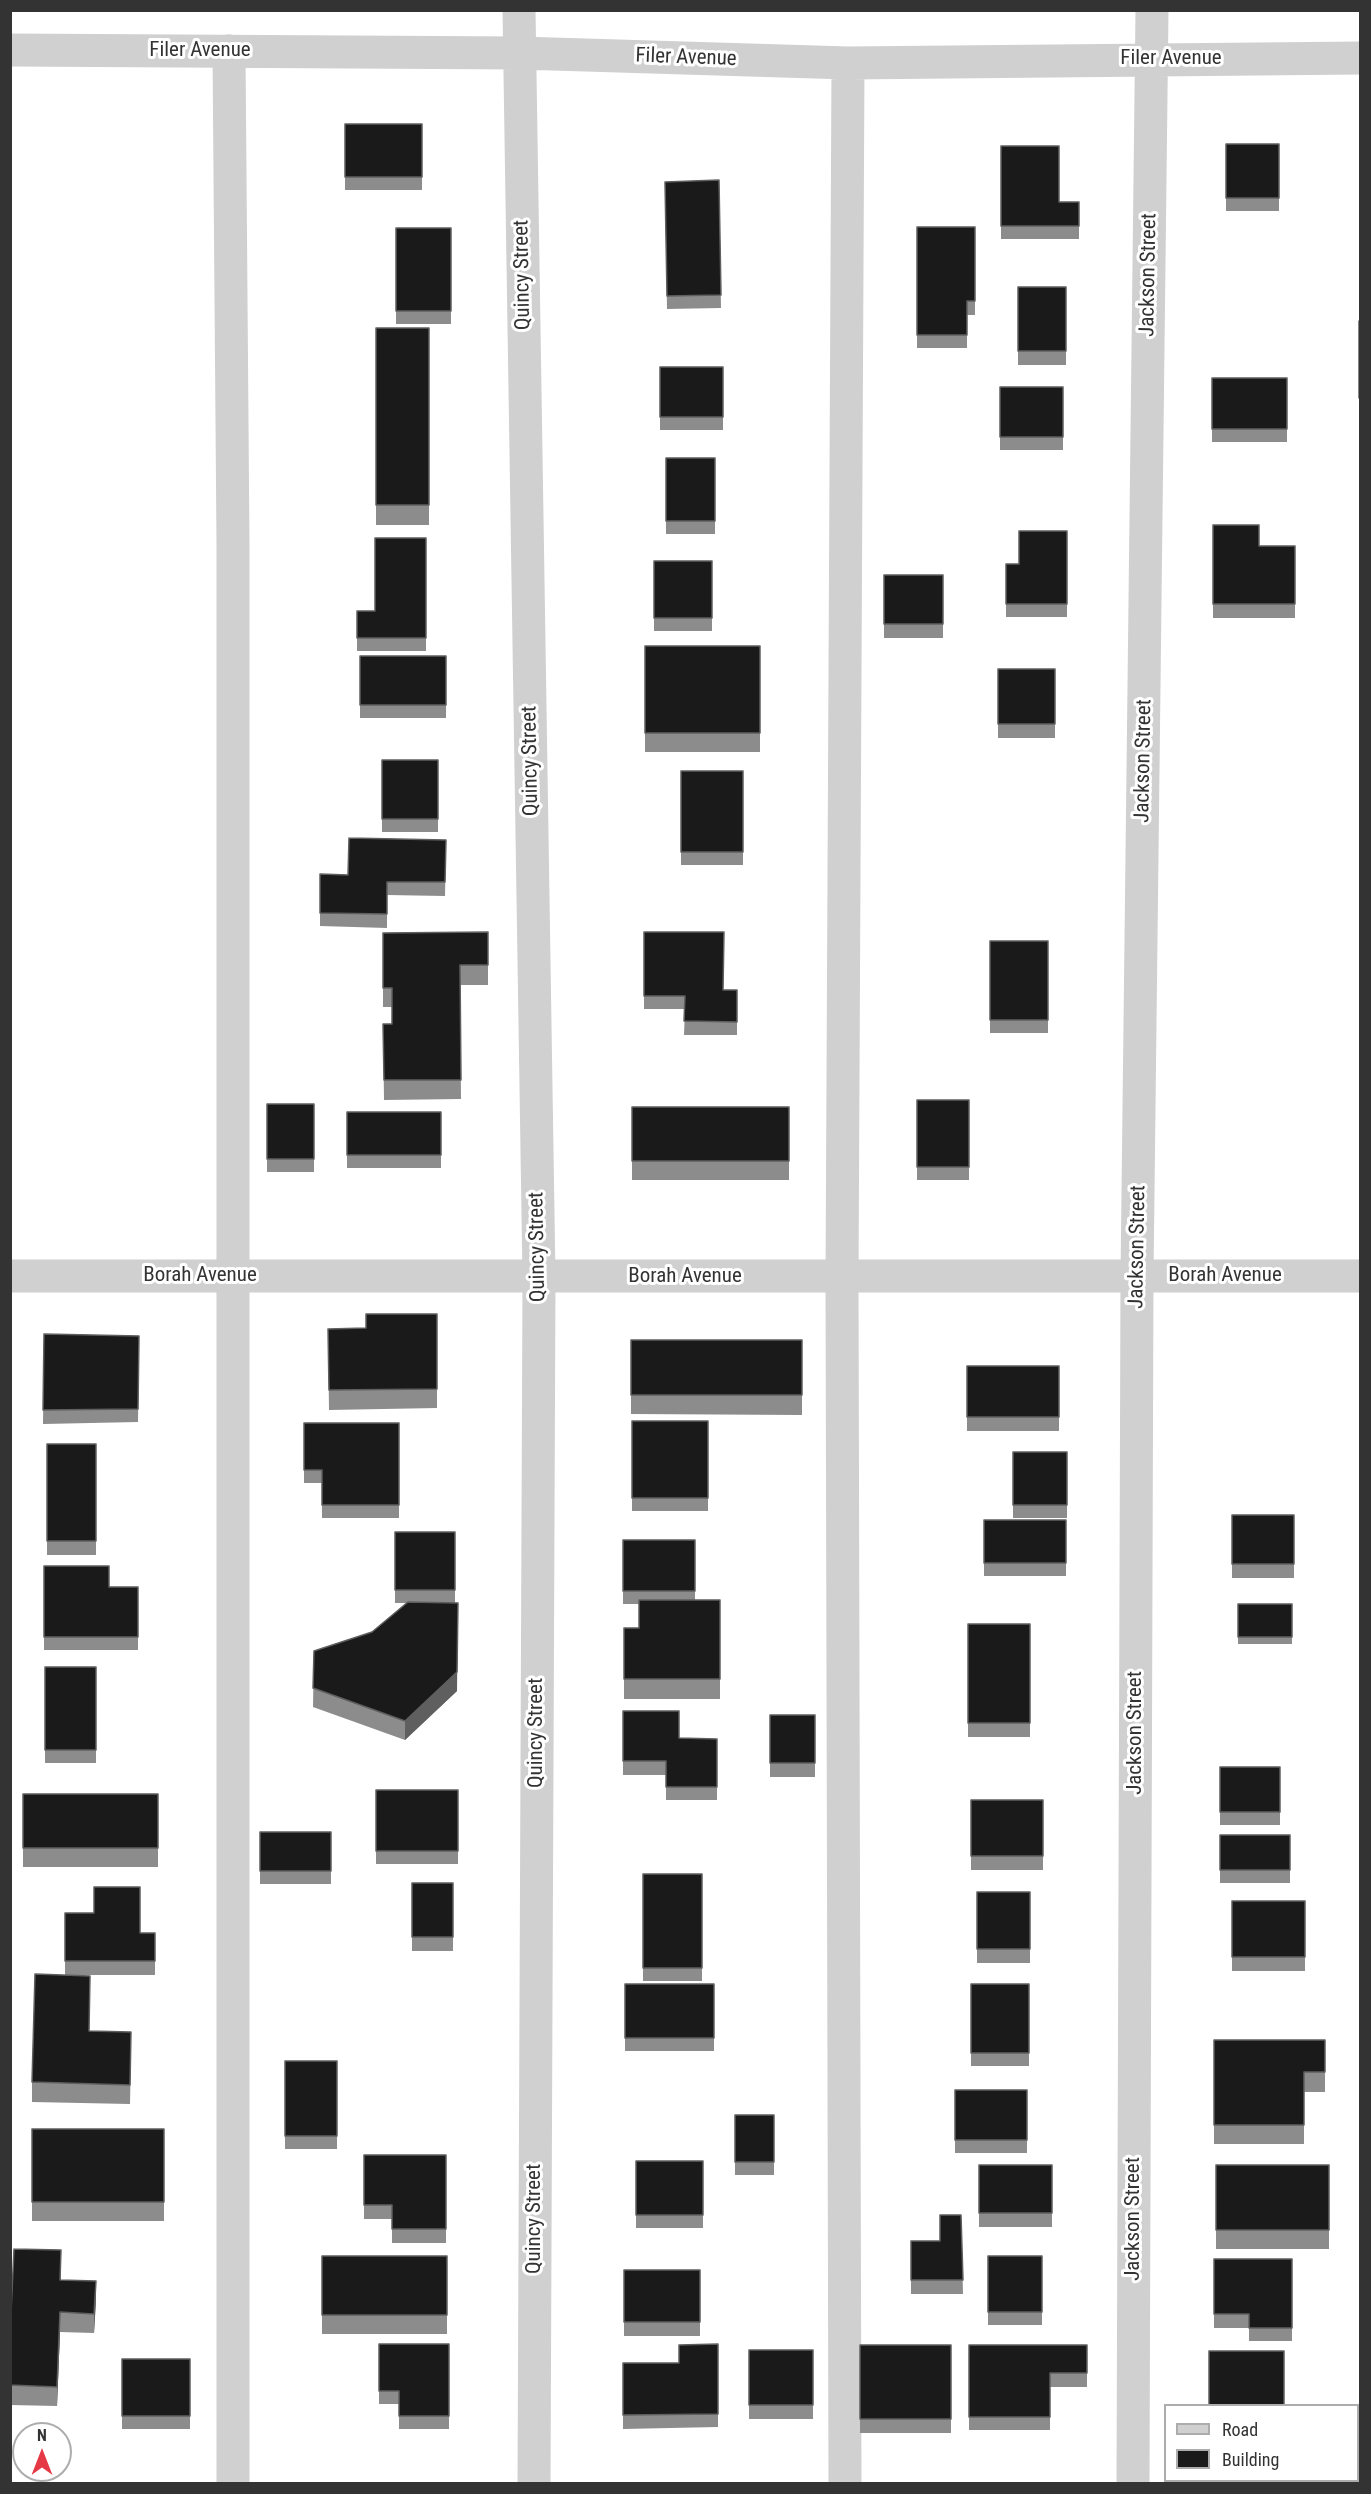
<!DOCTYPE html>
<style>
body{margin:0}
#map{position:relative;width:1371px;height:2494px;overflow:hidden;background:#fff;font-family:"Roboto Condensed",sans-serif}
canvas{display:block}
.frame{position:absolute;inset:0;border:12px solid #333;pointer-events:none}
.legend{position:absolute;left:1164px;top:2404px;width:195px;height:78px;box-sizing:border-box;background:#fff;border:2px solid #adadad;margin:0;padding:8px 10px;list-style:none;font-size:18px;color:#333}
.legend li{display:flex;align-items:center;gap:12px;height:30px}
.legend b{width:30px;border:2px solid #adadad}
.north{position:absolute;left:12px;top:2422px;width:60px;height:60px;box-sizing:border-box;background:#fff;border:2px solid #adadad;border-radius:50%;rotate:0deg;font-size:16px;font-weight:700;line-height:24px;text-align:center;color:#333}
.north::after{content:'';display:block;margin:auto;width:21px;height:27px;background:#e63946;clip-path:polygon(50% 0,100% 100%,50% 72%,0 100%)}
</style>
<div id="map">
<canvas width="1371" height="2494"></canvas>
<div class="frame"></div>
<ul class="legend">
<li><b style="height:8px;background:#d0d0d0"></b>Road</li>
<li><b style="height:16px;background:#1a1a1a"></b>Building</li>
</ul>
<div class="north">N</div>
</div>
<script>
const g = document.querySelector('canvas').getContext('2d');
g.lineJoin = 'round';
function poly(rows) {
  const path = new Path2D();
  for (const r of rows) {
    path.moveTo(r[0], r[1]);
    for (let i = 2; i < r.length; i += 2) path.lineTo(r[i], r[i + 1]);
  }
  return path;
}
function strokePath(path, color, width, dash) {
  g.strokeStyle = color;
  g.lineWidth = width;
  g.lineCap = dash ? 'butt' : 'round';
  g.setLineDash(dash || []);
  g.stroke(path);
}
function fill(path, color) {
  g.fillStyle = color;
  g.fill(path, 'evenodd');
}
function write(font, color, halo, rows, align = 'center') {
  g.font = font + ' "Roboto Condensed",sans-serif';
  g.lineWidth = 6;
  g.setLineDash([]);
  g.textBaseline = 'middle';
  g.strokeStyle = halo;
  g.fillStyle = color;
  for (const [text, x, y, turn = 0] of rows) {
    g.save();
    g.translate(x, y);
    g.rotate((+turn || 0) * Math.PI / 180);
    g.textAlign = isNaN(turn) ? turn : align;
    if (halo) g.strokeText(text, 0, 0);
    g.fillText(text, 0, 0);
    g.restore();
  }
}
strokePath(poly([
 [519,10,539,1277,534,2484],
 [10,50,520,53,848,63,1360,58],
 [229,51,233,545,233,2484],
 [10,1276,1360,1276],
 [845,2484,842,1277,848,63],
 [1133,2484,1137,1276,1152,10]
]), '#d0d0d0', 33);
fill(poly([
 [345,124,422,124,422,190,345,190],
 [1226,144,1279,144,1279,211,1226,211],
 [1001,146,1059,202,1079,202,1079,239,1001,239],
 [719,180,721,308,667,309,665,182],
 [917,227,975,227,975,315,967,315,967,348,917,348],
 [396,228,451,228,451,324,396,324],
 [1018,287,1066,287,1066,365,1018,365],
 [1359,321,1360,321,1360,412,1359,412],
 [376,328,429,328,429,525,376,525],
 [660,367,723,367,723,430,660,430],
 [1212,378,1287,378,1287,442,1212,442],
 [1000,387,1063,387,1063,450,1000,450],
 [666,458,715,458,715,534,666,534],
 [1213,525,1259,546,1295,546,1295,618,1213,618],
 [1067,531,1067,617,1006,617,1006,564,1019,564],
 [426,538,426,651,357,651,357,611,375,611],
 [654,561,712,561,712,631,654,631],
 [884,575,943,575,943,638,884,638],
 [645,646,760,646,760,752,645,752],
 [360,656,446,656,446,718,360,718],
 [998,669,1055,669,1055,738,998,738],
 [382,760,438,760,438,832,382,832],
 [681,771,743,771,743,865,681,865],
 [446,840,445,896,387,895,387,928,320,926,320,874,348,875],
 [488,932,488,985,460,985,461,1099,384,1100,383,1024,392,1024,392,1007,383,1007,383,933],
 [644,932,723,990,737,990,737,1035,684,1035,685,1009,644,1009],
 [990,941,1048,941,1048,1033,990,1033],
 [917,1100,969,1100,969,1180,917,1180],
 [267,1104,314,1104,314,1172,267,1172],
 [632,1107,789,1107,789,1180,632,1180],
 [347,1112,441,1112,441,1168,347,1168],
 [437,1314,437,1408,329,1410,328,1329,366,1328],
 [44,1334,139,1336,138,1422,43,1424],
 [631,1340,802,1340,802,1415,631,1414],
 [967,1366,1059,1366,1059,1431,967,1431],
 [632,1421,708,1421,708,1511,632,1511],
 [304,1423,399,1423,399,1518,322,1518,322,1483,304,1483],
 [47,1444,96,1444,96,1555,47,1555],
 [1013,1452,1067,1452,1067,1518,1013,1518],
 [1232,1515,1294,1515,1294,1578,1232,1578],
 [984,1520,1066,1520,1066,1576,984,1576],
 [395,1532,455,1532,455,1603,457,1691,405,1740,313,1707,314,1651,372,1632,406,1603,395,1603],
 [623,1540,695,1540,695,1600,720,1600,720,1699,624,1699,624,1628,639,1628,639,1604,623,1604],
 [44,1566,109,1587,138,1587,138,1650,44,1650],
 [1238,1604,1292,1604,1292,1644,1238,1644],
 [968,1624,1030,1624,1030,1737,968,1737],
 [45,1667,96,1667,96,1763,45,1763],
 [623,1711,679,1738,717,1739,717,1800,666,1800,666,1775,623,1775],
 [770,1715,815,1715,815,1777,770,1777],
 [1220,1767,1280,1767,1280,1825,1220,1825],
 [376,1790,458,1790,458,1864,376,1864],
 [23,1794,158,1794,158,1867,23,1867],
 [971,1800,1043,1800,1043,1870,971,1870],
 [260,1832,331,1832,331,1884,260,1884],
 [1220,1835,1290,1835,1290,1883,1220,1883],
 [643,1874,702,1874,702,1981,643,1981],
 [412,1883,453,1883,453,1951,412,1951],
 [977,1892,1030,1892,1030,1963,977,1963],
 [1232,1901,1305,1901,1305,1971,1232,1971],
 [65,1913,140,1933,155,1933,155,1975,65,1975],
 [625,1984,714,1984,714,2051,625,2051],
 [971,1984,1029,1984,1029,2066,971,2066],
 [90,1995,89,2031,131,2051,130,2104,32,2102,32,2082],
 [1214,2040,1325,2040,1325,2092,1304,2092,1304,2144,1214,2144],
 [285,2061,337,2061,337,2149,285,2149],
 [955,2090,1027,2090,1027,2153,955,2153],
 [735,2115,774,2115,774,2175,735,2175],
 [32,2129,164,2129,164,2221,32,2221],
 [364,2155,446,2155,446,2243,392,2243,392,2219,364,2219],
 [636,2161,703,2161,703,2228,636,2228],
 [979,2165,1052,2165,1052,2227,979,2227],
 [1216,2165,1329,2165,1329,2249,1216,2249],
 [961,2215,963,2294,911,2294,911,2241,940,2241],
 [322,2256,447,2256,447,2334,322,2334],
 [988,2256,1042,2256,1042,2325,988,2325],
 [1214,2259,1292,2259,1292,2341,1249,2341,1249,2328,1214,2328],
 [61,2270,61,2280,96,2300,94,2333,60,2332,57,2406,10,2405,10,2334],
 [624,2270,700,2270,700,2336,624,2336],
 [379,2344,449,2344,449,2429,399,2429,399,2404,379,2404],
 [718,2344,718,2427,623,2429,623,2363,679,2363],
 [860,2345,951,2345,951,2433,860,2433],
 [969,2345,1087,2345,1087,2387,1050,2387,1050,2430,969,2430],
 [749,2350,813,2350,813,2419,749,2419],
 [122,2359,190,2359,190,2429,122,2429]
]), '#8c8c8c');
fill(poly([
 [458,1603,457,1691,405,1740,405,1721],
 [96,2281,96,2300,94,2333,94,2314],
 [60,2312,60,2332,57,2406,57,2387]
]), '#5f5f5f');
const building = poly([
 [345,124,422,124,422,177,345,177,345,124],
 [1226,144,1279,144,1279,198,1226,198,1226,144],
 [1001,146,1059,146,1059,202,1079,202,1079,226,1001,226,1001,146],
 [719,180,721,295,667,296,665,182,719,180],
 [917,227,975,227,975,301,967,301,967,335,917,335,917,227],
 [396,228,451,228,451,311,396,311,396,228],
 [1018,287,1066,287,1066,351,1018,351,1018,287],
 [1359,321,1360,321,1360,398,1359,398,1359,321],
 [376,328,429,328,429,505,376,505,376,328],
 [660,367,723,367,723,417,660,417,660,367],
 [1212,378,1287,378,1287,429,1212,429,1212,378],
 [1000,387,1063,387,1063,437,1000,437,1000,387],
 [666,458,715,458,715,521,666,521,666,458],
 [1213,525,1259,525,1259,546,1295,546,1295,604,1213,604,1213,525],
 [1019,531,1067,531,1067,604,1006,604,1006,564,1019,564,1019,531],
 [375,538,426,538,426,638,357,638,357,611,375,611,375,538],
 [654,561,712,561,712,618,654,618,654,561],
 [884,575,943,575,943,624,884,624,884,575],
 [645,646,760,646,760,733,645,733,645,646],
 [360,656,446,656,446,705,360,705,360,656],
 [998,669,1055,669,1055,724,998,724,998,669],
 [382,760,438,760,438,819,382,819,382,760],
 [681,771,743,771,743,852,681,852,681,771],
 [349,838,446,840,445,882,387,882,387,914,320,913,320,874,348,875,349,838],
 [488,932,488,965,460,965,461,1080,384,1080,383,1024,392,1024,392,988,383,988,383,933,488,932],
 [644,932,724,932,723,990,737,990,737,1022,684,1021,685,996,644,996,644,932],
 [990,941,1048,941,1048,1020,990,1020,990,941],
 [917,1100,969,1100,969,1167,917,1167,917,1100],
 [267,1104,314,1104,314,1159,267,1159,267,1104],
 [632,1107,789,1107,789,1161,632,1161,632,1107],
 [347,1112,441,1112,441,1155,347,1155,347,1112],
 [366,1314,437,1314,437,1389,329,1390,328,1329,366,1328,366,1314],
 [44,1334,139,1336,138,1409,43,1410,44,1334],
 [631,1340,802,1340,802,1395,631,1395,631,1340],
 [967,1366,1059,1366,1059,1417,967,1417,967,1366],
 [632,1421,708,1421,708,1498,632,1498,632,1421],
 [304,1423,399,1423,399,1505,322,1505,322,1470,304,1470,304,1423],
 [47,1444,96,1444,96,1541,47,1541,47,1444],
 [1013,1452,1067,1452,1067,1505,1013,1505,1013,1452],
 [1232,1515,1294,1515,1294,1564,1232,1564,1232,1515],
 [984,1520,1066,1520,1066,1563,984,1563,984,1520],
 [395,1532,455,1532,455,1590,395,1590,395,1532],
 [623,1540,695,1540,695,1591,623,1591,623,1540],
 [44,1566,109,1566,109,1587,138,1587,138,1637,44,1637,44,1566],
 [639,1600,720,1600,720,1679,624,1679,624,1628,639,1628,639,1600],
 [408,1602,458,1603,457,1672,405,1721,313,1688,314,1651,372,1632,408,1602],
 [1238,1604,1292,1604,1292,1637,1238,1637,1238,1604],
 [968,1624,1030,1624,1030,1723,968,1723,968,1624],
 [45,1667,96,1667,96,1750,45,1750,45,1667],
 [623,1711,679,1711,679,1738,717,1739,717,1787,666,1787,666,1761,623,1761,623,1711],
 [770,1715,815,1715,815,1763,770,1763,770,1715],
 [1220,1767,1280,1767,1280,1812,1220,1812,1220,1767],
 [376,1790,458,1790,458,1851,376,1851,376,1790],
 [23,1794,158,1794,158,1848,23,1848,23,1794],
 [971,1800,1043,1800,1043,1856,971,1856,971,1800],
 [260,1832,331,1832,331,1871,260,1871,260,1832],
 [1220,1835,1290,1835,1290,1870,1220,1870,1220,1835],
 [643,1874,702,1874,702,1968,643,1968,643,1874],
 [412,1883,453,1883,453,1937,412,1937,412,1883],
 [94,1887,140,1887,140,1933,155,1933,155,1961,65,1961,65,1913,94,1913,94,1887],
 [977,1892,1030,1892,1030,1949,977,1949,977,1892],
 [1232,1901,1305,1901,1305,1957,1232,1957,1232,1901],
 [35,1974,90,1976,89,2031,131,2032,130,2085,32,2082,35,1974],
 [625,1984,714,1984,714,2038,625,2038,625,1984],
 [971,1984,1029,1984,1029,2053,971,2053,971,1984],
 [1214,2040,1325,2040,1325,2072,1304,2072,1304,2125,1214,2125,1214,2040],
 [285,2061,337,2061,337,2136,285,2136,285,2061],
 [955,2090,1027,2090,1027,2140,955,2140,955,2090],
 [735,2115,774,2115,774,2162,735,2162,735,2115],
 [32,2129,164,2129,164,2202,32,2202,32,2129],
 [364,2155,446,2155,446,2229,392,2229,392,2205,364,2205,364,2155],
 [636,2161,703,2161,703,2215,636,2215,636,2161],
 [979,2165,1052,2165,1052,2213,979,2213,979,2165],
 [1216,2165,1329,2165,1329,2230,1216,2230,1216,2165],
 [940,2215,961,2215,963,2280,911,2280,911,2241,940,2241,940,2215],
 [14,2249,61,2250,60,2280,96,2281,94,2314,60,2312,57,2387,10,2385,10,2334,14,2249],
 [322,2256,447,2256,447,2315,322,2315,322,2256],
 [988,2256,1042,2256,1042,2312,988,2312,988,2256],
 [1214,2259,1292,2259,1292,2328,1249,2328,1249,2314,1214,2314,1214,2259],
 [624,2270,700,2270,700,2322,624,2322,624,2270],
 [379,2344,449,2344,449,2416,399,2416,399,2391,379,2391,379,2344],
 [718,2344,718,2414,623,2415,623,2363,679,2363,679,2345,718,2344],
 [860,2345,951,2345,951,2419,860,2419,860,2345],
 [969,2345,1087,2345,1087,2373,1050,2373,1050,2417,969,2417,969,2345],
 [749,2350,813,2350,813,2405,749,2405,749,2350],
 [1209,2351,1284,2351,1284,2406,1209,2406,1209,2351],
 [122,2359,190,2359,190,2416,122,2416,122,2359]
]);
fill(building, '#1a1a1a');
strokePath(building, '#5f5f5f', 1.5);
write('21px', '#333', '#fff', [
 ["Filer Avenue",200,51],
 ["Filer Avenue",686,58,2],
 ["Filer Avenue",1171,59],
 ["Quincy Street",523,275,-91],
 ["Jackson Street",1149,275,-89],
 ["Quincy Street",531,761,-91],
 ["Jackson Street",1144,761,-89],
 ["Quincy Street",538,1247,-91],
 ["Jackson Street",1138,1247,-89],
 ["Borah Avenue",200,1276],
 ["Borah Avenue",1225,1276],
 ["Borah Avenue",685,1277],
 ["Quincy Street",537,1733,-90],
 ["Jackson Street",1136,1733,-90],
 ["Quincy Street",535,2219,-90],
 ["Jackson Street",1134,2219,-90]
]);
</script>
